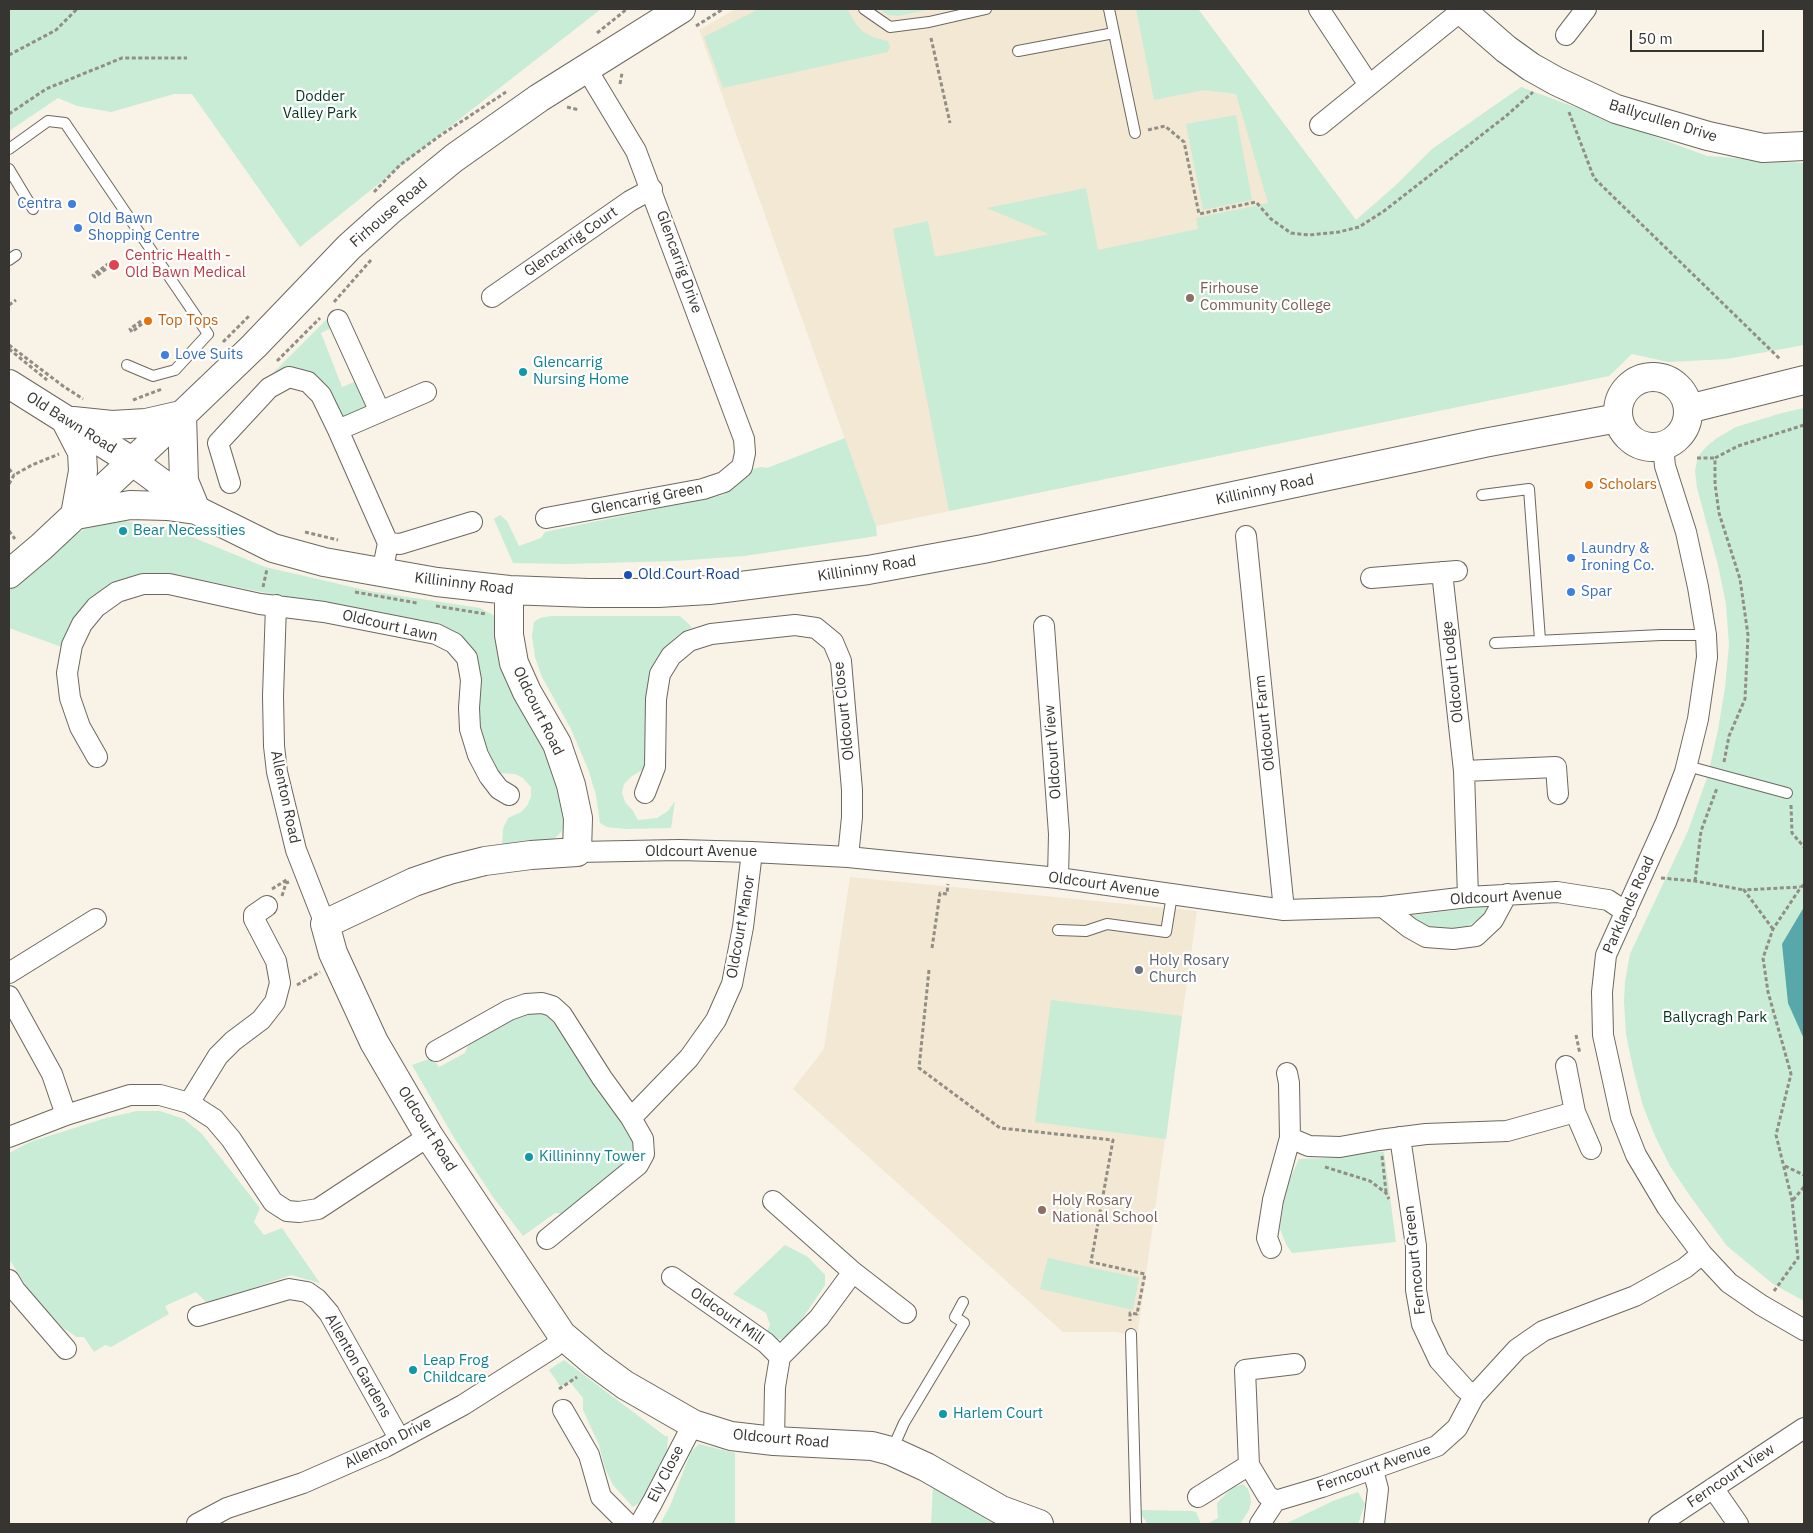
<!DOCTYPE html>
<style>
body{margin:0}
#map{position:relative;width:1813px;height:1533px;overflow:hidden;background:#f8f2e7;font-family:"IBM Plex Sans",sans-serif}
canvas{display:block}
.frame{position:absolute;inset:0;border:10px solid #373531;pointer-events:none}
.scale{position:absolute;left:1630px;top:30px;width:134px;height:22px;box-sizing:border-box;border:2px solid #373531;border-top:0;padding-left:6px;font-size:15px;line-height:18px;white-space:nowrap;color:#373531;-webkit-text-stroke:4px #fff;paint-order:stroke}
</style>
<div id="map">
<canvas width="1813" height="1533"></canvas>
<div class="frame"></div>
<div class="scale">50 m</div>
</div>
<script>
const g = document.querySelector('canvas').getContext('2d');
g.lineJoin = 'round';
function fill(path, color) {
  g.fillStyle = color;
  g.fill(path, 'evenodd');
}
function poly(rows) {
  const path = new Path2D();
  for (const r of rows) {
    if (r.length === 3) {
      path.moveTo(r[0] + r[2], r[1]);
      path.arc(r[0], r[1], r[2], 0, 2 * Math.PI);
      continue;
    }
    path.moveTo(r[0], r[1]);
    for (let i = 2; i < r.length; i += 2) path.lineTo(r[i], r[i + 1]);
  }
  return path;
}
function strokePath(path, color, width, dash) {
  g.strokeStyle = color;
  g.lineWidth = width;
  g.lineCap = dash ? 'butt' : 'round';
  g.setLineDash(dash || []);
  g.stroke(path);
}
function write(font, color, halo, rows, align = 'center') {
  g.font = font + ' "IBM Plex Sans",sans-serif';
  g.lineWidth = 4.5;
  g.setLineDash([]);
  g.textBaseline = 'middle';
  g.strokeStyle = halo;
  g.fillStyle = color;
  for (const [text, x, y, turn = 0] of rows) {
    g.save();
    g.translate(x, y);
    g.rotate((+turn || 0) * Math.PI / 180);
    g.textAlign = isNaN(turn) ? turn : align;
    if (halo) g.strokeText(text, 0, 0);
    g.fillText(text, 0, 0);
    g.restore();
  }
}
fill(poly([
 [736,9,1198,9,1356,220,1521,87,1609,376,876,526,699,30],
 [850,877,1197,911,1137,1337,1117,1332,1063,1332,793,1089,824,1049]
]), '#f2e8d3');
fill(poly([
 [9,9,601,9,438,136,300,247,192,94,174,94,111,112,77,106,58,98,9,131],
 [759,9,847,9,856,24,863,32,875,38,888,41,890,48,887,52,723,88,704,37],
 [880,9,932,9,899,16,887,15],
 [1136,9,1198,9,1356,220,1396,185,1432,149,1521,87,1707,156,1804,163,1804,345,1727,359,1668,362,1632,354,1609,376,949,511,893,229,928,221,935,257,1049,234,987,208,1086,188,1098,250,1198,229,1196,218,1268,203,1236,94,1204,90,1154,100],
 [1236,115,1252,200,1203,210,1186,124],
 [329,317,333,327,321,333,342,387,357,381,365,401,366,406,364,409,348,416,342,416,325,386,318,377,309,371,284,370,273,373],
 [1804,408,1804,1301,1773,1284,1727,1246,1690,1196,1670,1166,1655,1136,1643,1106,1633,1068,1626,1034,1624,1001,1625,982,1630,954,1688,831,1708,775,1718,730,1725,688,1729,645,1726,604,1718,565,1697,488,1695,471,1697,461,1700,454,1707,446,1717,438,1736,427,1782,413],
 [845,438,876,526,877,536,744,556,675,561,567,564,513,563,494,519,500,515,507,521,519,546,541,538,545,532,723,495,747,476,748,470,762,467,767,468],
 [106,518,170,528,265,567,287,572,369,591,480,608,493,615,554,766,566,822,562,831,555,838,545,844,502,848,503,829,508,818,521,812,527,806,531,797,531,787,523,778,515,774,500,773,492,768,478,733,475,655,467,643,456,634,443,628,186,577,162,575,144,575,62,647,9,628,9,589,32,567,67,540,86,528],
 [551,616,680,616,692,627,678,635,666,648,655,664,648,684,648,758,644,769,632,776,624,784,622,793,625,802,633,811,638,820,657,818,668,811,675,801,671,828,625,829,607,827,600,823,596,795,588,769,571,729,542,677,535,657,532,636,534,622,540,618],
 [1487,906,1488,913,1466,927,1448,933,1435,931,1409,917,1413,915],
 [1051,1000,1182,1016,1166,1139,1035,1122],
 [537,1012,544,1014,550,1018,632,1138,636,1149,633,1159,563,1214,555,1213,523,1236,493,1197,453,1136,412,1065,432,1058,439,1067,465,1053,469,1043,512,1018],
 [137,1111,160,1111,184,1119,202,1134,260,1208,254,1222,264,1235,282,1228,320,1283,291,1275,208,1304,196,1292,165,1306,169,1314,111,1347,105,1345,94,1352,84,1337,77,1337,63,1328,30,1292,9,1259,9,1153,30,1142,106,1118],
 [1375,1151,1384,1152,1396,1242,1292,1253,1286,1244,1280,1229,1286,1188,1299,1159,1327,1158],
 [785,1245,808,1257,825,1275,825,1285,800,1322,783,1339,773,1339,765,1335,770,1325,766,1313,733,1294],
 [1048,1258,1139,1278,1133,1310,1040,1289],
 [564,1360,665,1436,668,1436,667,1452,650,1487,642,1501,633,1507,613,1485,605,1468,599,1445,583,1410,583,1398,570,1382,560,1386,549,1370],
 [699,1444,735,1453,735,1524,660,1524,670,1506,691,1452],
 [1243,1484,1248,1489,1250,1495,1251,1503,1249,1510,1240,1524,1207,1524,1218,1518,1217,1503,1232,1488],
 [933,1487,994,1524,931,1524],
 [1358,1492,1365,1504,1358,1524,1285,1524,1333,1501],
 [1138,1510,1192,1511,1196,1512,1201,1524,1148,1524]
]), '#c8ecd6');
fill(poly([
 [1804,907,1804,1039,1788,1003,1782,944]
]), '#58a7ab');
const lane = poly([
 [864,9,890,27,929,22,986,9],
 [1109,9,1135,133],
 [1018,51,1114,33],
 [9,149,48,121,65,123,208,334,175,370,153,376,127,365],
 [9,169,33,209],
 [9,260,16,255],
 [1482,495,1529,489,1540,640],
 [1495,643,1661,635,1706,635],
 [1687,766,1787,793],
 [1058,930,1086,931,1107,924,1166,932,1172,895],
 [1131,1334,1136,1524],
 [892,1450,904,1423,964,1323,955,1317,963,1302]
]);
const street = poly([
 [1319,9,1369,85],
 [1566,35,1586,9],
 [1320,125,1461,11],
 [492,297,630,201,652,189],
 [338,320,380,412],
 [338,430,426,392],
 [1663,446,1665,466,1686,532,1698,587,1706,635,1707,657,1698,719,1685,772,1666,822,1606,955,1602,992,1603,1035,1621,1117,1636,1155,1667,1207,1702,1254,1729,1283,1761,1305,1804,1330],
 [230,483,218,443,269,388,289,377,308,382,321,395,338,430,388,543,382,573],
 [546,518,703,489,724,482,742,467,745,453,744,439,636,151,586,68],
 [1246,536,1284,910],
 [388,543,400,544,472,522],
 [1442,572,1464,771,1468,897],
 [1371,578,1457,571],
 [276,605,273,696,274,746,277,772,296,850,325,924],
 [1044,626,1059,834,1058,878],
 [97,757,80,727,70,698,67,673,72,645,82,624,96,607,117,592,143,584,169,584,260,604,324,612,436,634,454,643,467,658,471,680,469,708,470,729,478,755,489,776,499,789,509,795],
 [1464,771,1556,767,1558,794],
 [645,793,655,767,656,699,660,674,671,656,689,641,711,634,795,625,816,628,833,642,841,661,852,790,852,817,848,857],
 [577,852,679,850,752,852,848,857,1058,878,1284,910,1383,907,1468,897,1557,892,1608,900,1626,912],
 [1383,907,1410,928,1426,937,1453,939,1476,936,1493,920,1507,894],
 [9,973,96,919],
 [9,996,52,1074,66,1115],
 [436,1051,509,1010,526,1004,542,1003,552,1006,562,1015,602,1078,631,1118,643,1139,644,1154,638,1165,547,1239],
 [1566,1066,1575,1112,1591,1149],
 [189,1103,218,1056,233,1041,261,1020,275,1002,280,983,276,961,254,919,254,915,267,906],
 [631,1118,689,1058,716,1020,732,984,743,927,752,852],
 [9,1137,66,1115,130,1095,160,1095,189,1103,214,1119,231,1139,273,1202,287,1211,299,1212,318,1209,429,1136],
 [1400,1137,1416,1246,1416,1290,1422,1324,1439,1360,1464,1388,1474,1396],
 [1290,1138,1309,1146,1340,1147,1379,1140,1426,1134,1507,1131,1575,1112],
 [773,1201,853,1272,906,1313],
 [1271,1248,1267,1238,1273,1200,1290,1138,1289,1083,1287,1073],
 [672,1277,766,1343,780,1357],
 [9,1280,15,1290,66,1349],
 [198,1316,289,1289,307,1292,317,1299,329,1313,399,1438],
 [563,1410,589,1455,601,1497,628,1524],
 [774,1441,775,1387,780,1357,819,1318,853,1272],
 [1373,1470,1378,1489,1374,1524],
 [1713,1488,1738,1524],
 [1198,1497,1249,1465],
 [1275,1501,1267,1495,1249,1465,1245,1370,1295,1364],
 [197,1524,227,1508,303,1483,385,1447,463,1405,554,1347,562,1335],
 [640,1524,652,1503,693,1424],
 [1260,1524,1275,1501,1322,1487,1437,1446,1457,1428,1474,1396,1517,1349,1543,1331,1635,1296,1685,1268,1702,1254],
 [1659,1524,1804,1428]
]);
const secondary = poly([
 [1460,9,1506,49,1531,67,1556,81,1616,109,1708,136,1763,148,1804,146],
 [1653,412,35],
 [9,384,133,462,178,495,196,510,273,548,324,562,437,582,509,590,588,593,658,593,709,590,868,570,983,549,1484,443,1618,418],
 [1688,409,1804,380],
 [182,415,184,481,196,510],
 [66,421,82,452,83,471,75,515],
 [73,421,112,425,146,423,181,415],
 [76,515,130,505,167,506,196,510],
 [9,574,41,547,182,415,254,346,349,247,388,212,454,158,539,98,681,9],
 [509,590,509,635,514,663,527,692,557,744,571,785,578,818,577,852,531,855,485,861,449,870,414,882,325,924,333,953,374,1042,429,1136,562,1335,595,1363,625,1385,693,1424,731,1436,774,1441,872,1446,891,1451,926,1467,1001,1510,1039,1524]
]);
strokePath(lane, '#6d685f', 12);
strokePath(street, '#6d685f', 22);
strokePath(secondary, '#6d685f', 30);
strokePath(poly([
 [696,26,723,9],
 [597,33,627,9],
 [931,38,950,123],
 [9,55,56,30,77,9],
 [620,84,622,73],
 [567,107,579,110],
 [1569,112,1594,178,1781,360],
 [9,114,46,89,122,58,187,58],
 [1148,130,1165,126,1184,142,1199,214,1256,202,1271,219,1291,233,1309,235,1339,232,1359,227,1384,211,1506,116,1533,92],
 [374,192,400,165,441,135,506,92],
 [334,302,371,260],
 [9,305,16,300],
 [223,342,249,316],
 [9,345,63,386,83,399],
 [9,349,47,380],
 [277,361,320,318],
 [133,400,162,389],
 [1697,458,1715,458],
 [9,469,14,475],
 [9,484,14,475,32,465,59,454],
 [9,531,15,539],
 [305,532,338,540],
 [263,587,267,569],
 [355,592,417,603],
 [436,606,486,614],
 [1724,762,1729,736,1745,699,1748,635,1740,579,1719,513,1715,484,1715,458,1738,446,1804,425],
 [1791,805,1792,833,1804,847],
 [1661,878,1695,881,1744,890],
 [1695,881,1701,831,1717,788],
 [272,889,288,879],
 [282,896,286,883,289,882],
 [1773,929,1744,890,1800,887],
 [932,948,940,893,947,894,948,884],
 [929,970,919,1068,1000,1128,1113,1140,1091,1262,1145,1274,1137,1314,1130,1313,1130,1321],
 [297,985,320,972],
 [1576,1035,1580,1054],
 [1382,1156,1386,1192],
 [1785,1166,1804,1175],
 [1325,1167,1370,1181,1386,1193,1389,1199],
 [1793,1200,1804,1187],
 [1774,1291,1798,1258,1792,1200,1776,1135,1791,1074,1768,992,1763,958,1773,929,1801,887,1804,885],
 [559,1389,577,1377]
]), '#928e86', 3, [4, 2.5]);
strokePath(lane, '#fff', 10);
strokePath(street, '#fff', 20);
strokePath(secondary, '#fff', 28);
strokePath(poly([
 [106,269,95,277,93,275,108,264],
 [141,321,130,329,132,332,148,319]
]), '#928e86', 3, [4, 2.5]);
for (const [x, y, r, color] of [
 [72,204,5,"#3f7fe0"],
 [78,228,5,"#3f7fe0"],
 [114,265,6,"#e0444e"],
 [1190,298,5,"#8d6e63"],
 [148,321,5,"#e8710a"],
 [165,355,5,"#3f7fe0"],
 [523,372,5,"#0f9aa8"],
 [1589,485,5,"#e8710a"],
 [123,531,5,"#0f9aa8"],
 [1571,558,5,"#3f7fe0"],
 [628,575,5,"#1a4fb4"],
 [1571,592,5,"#3f7fe0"],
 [1139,970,5,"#6b7280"],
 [529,1157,5,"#0f9aa8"],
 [1042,1210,5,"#8d6e63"],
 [413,1370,5,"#0f9aa8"],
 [943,1414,5,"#0f9aa8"]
]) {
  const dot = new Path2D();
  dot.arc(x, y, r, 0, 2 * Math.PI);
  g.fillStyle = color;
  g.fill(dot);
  strokePath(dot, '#fff', 2);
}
write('15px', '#053721', '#fff', [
 ["Dodder",320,97],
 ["Valley Park",320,114],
 ["Ballycragh Park",1715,1018]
]);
write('15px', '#373531', '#fff', [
 ["Ballycullen Drive",1663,121,17],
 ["Firhouse Road",389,213,-41],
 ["Glencarrig Court",571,242,-35],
 ["Glencarrig Drive",679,262,70],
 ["Old Bawn Road",71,423,32],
 ["Killininny Road",1265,490,-12],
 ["Glencarrig Green",647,499,-11],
 ["Killininny Road",867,569,-9],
 ["Killininny Road",464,584,7],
 ["Oldcourt Lawn",390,626,13],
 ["Oldcourt Lodge",1453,672,-96],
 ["Oldcourt Road",538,711,64],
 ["Oldcourt Close",844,711,-96],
 ["Oldcourt Farm",1265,723,-96],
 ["Oldcourt View",1053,752,-94],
 ["Allenton Road",285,797,78],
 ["Oldcourt Avenue",701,852],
 ["Oldcourt Avenue",1104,885,8],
 ["Oldcourt Avenue",1506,897,-3],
 ["Parklands Road",1629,905,-66],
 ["Oldcourt Manor",741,927,-80],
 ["Oldcourt Road",427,1129,58],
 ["Ferncourt Green",1415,1260,-96],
 ["Oldcourt Mill",727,1316,35],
 ["Allenton Gardens",358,1366,60],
 ["Oldcourt Road",781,1439,5],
 ["Allenton Drive",388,1443,-27],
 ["Ferncourt Avenue",1374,1468,-19],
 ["Ely Close",666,1474,-63],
 ["Ferncourt View",1731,1476,-34]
]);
write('15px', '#366cbe', '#fff', [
 ["Centra",62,204,"right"],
 ["Old Bawn",88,219],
 ["Shopping Centre",88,236],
 ["Love Suits",175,355],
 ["Laundry &",1581,549],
 ["Ironing Co.",1581,566],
 ["Spar",1581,592]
], 'left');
write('15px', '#be3a42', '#fff', [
 ["Centric Health -",125,256],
 ["Old Bawn Medical",125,273]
], 'left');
write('15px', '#785e54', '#fff', [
 ["Firhouse",1200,289],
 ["Community College",1200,306],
 ["Holy Rosary",1052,1201],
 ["National School",1052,1218]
], 'left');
write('15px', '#c56008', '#fff', [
 ["Top Tops",158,321],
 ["Scholars",1599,485]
], 'left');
write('15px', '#0d838f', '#fff', [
 ["Glencarrig",533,363],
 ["Nursing Home",533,380],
 ["Bear Necessities",133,531],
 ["Killininny Tower",539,1157],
 ["Leap Frog",423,1361],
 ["Childcare",423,1378],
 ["Harlem Court",953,1414]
], 'left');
write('15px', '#164399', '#fff', [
 ["Old Court Road",638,575]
], 'left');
write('15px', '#5b616d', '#fff', [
 ["Holy Rosary",1149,961],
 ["Church",1149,978]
], 'left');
</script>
